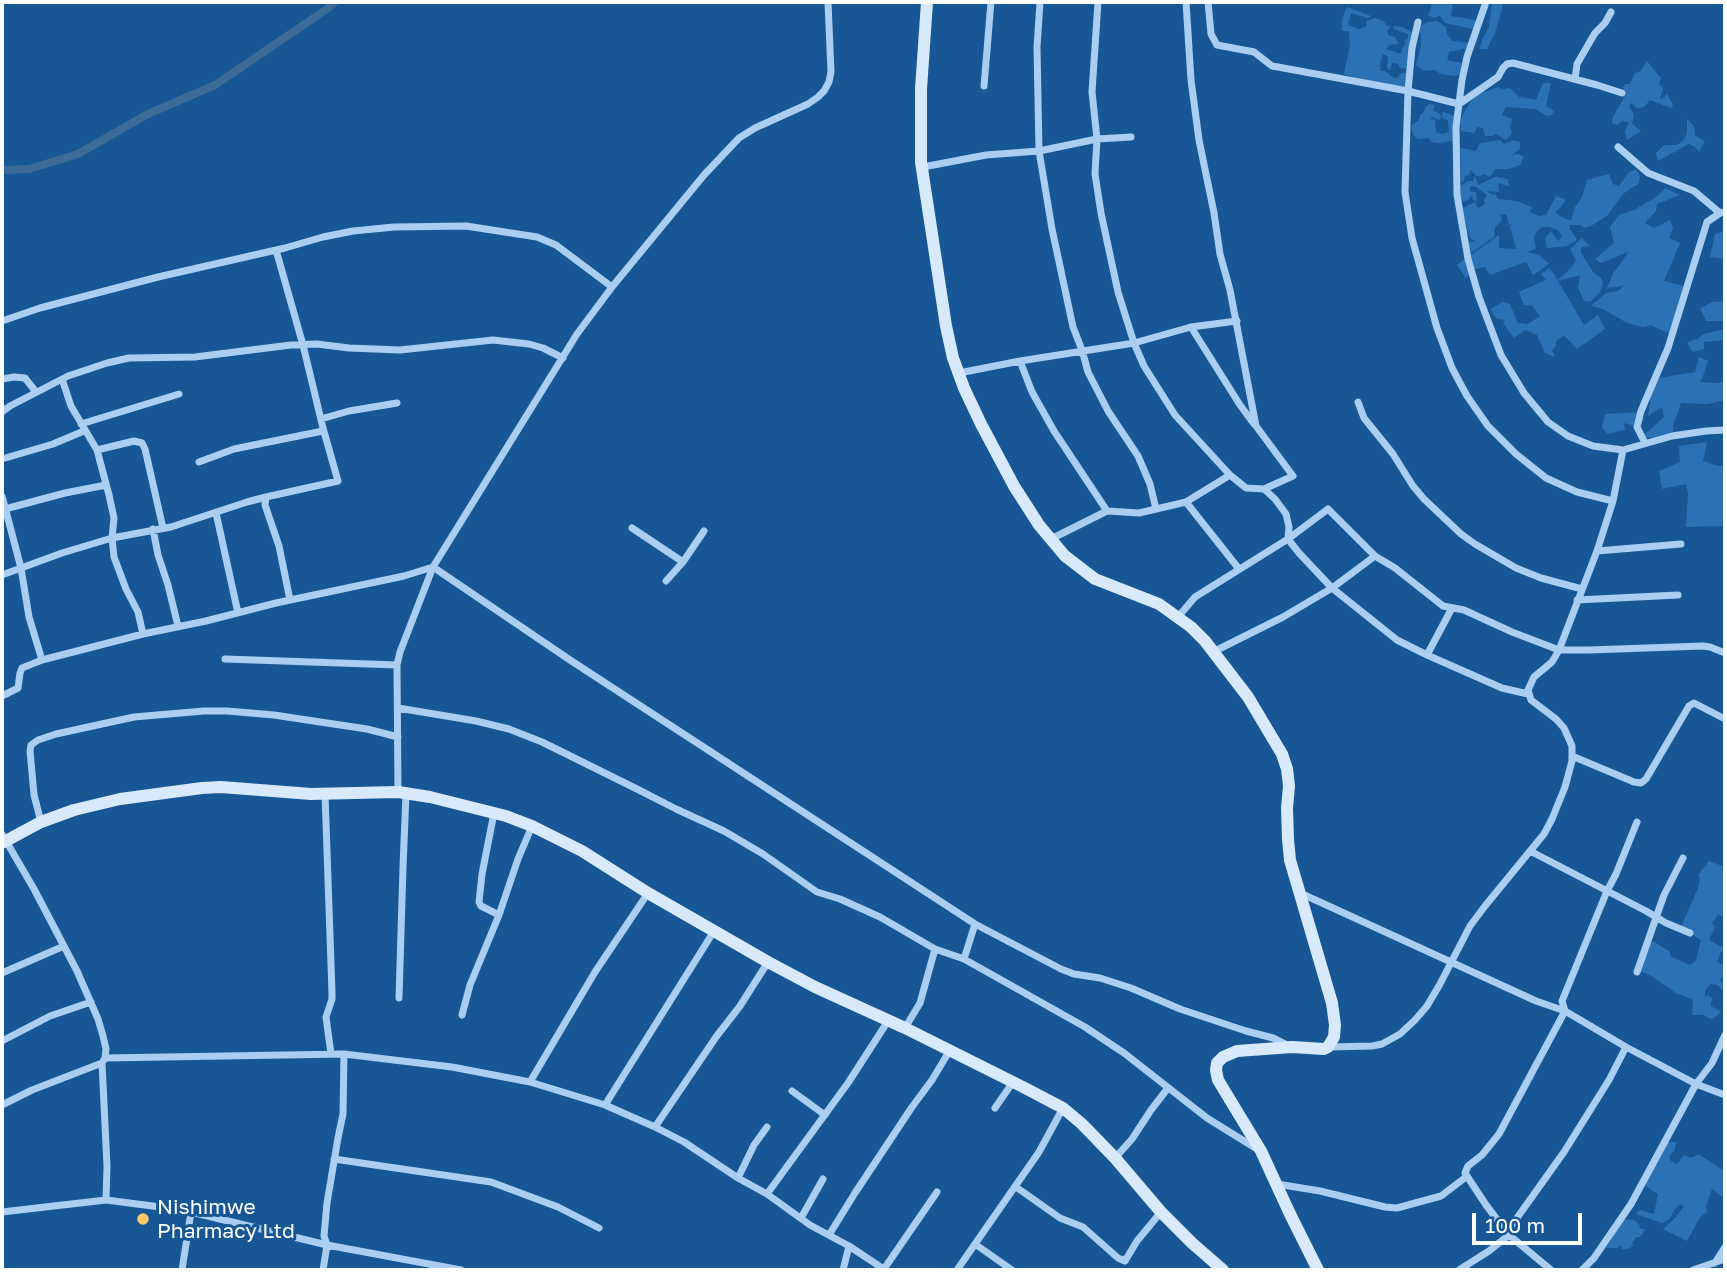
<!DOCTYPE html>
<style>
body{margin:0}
#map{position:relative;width:1727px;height:1272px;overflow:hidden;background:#185795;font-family:"Golos Text",sans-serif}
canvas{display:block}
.frame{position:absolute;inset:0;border:4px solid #fff;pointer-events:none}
.scale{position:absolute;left:1472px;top:1213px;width:110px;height:32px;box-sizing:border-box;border:4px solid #fff;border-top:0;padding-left:9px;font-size:21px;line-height:24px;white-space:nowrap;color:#fff;-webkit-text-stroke:5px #185795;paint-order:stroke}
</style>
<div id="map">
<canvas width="1727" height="1272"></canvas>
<div class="frame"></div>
<div class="scale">100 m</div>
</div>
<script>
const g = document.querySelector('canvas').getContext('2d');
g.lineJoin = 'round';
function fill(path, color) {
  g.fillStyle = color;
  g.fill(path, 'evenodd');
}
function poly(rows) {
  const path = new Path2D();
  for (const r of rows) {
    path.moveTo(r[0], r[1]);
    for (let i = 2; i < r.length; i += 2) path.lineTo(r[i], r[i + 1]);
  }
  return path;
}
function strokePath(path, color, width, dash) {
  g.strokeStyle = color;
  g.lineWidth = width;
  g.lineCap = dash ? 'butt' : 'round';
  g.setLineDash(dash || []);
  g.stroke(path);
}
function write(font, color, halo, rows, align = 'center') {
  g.font = font + ' "Golos Text",sans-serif';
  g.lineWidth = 6;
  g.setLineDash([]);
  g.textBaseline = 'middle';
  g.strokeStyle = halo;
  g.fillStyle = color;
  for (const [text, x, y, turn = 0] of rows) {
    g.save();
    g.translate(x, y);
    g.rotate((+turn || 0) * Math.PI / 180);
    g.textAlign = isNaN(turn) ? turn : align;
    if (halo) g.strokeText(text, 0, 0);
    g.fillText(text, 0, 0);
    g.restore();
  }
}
fill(poly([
 [1432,2,1476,2,1453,3,1451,16,1475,20,1476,30,1445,23,1440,16,1434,18,1428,15,1431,8],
 [1492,2,1504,2,1495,33,1487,49,1479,49,1483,38,1489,27],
 [1347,7,1371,16,1368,18,1351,13,1348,25,1358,29,1366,27,1367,21,1375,18,1384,21,1386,25,1390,27,1387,31,1388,35,1395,37,1399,44,1389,45,1386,49,1401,54,1403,46,1406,45,1404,41,1408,38,1408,34,1394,29,1393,26,1402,27,1415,33,1408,69,1400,68,1398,64,1392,63,1390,71,1387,68,1388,56,1383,54,1380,65,1381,71,1385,71,1392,77,1397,78,1401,73,1411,72,1404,93,1344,74,1350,45,1349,31,1342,31,1342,19],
 [1437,21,1446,27,1447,34,1452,41,1468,43,1467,48,1449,52,1447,60,1461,63,1461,74,1454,76,1441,74,1434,70,1425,71,1416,66,1421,46,1420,26,1428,22],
 [1647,61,1661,78,1659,84,1663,88,1660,98,1662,99,1667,94,1673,105,1671,108,1650,100,1644,107,1637,108,1631,103,1629,107,1634,114,1632,124,1641,131,1627,140,1625,131,1629,122,1622,121,1617,125,1612,123,1613,117,1626,94,1623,87,1625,84,1630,84,1635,73,1641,71],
 [1543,83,1551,83,1546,106,1554,111,1552,115,1547,116,1535,109,1506,107,1502,115,1512,119,1510,126,1512,134,1506,140,1496,134,1492,136,1485,136,1483,128,1477,127,1474,133,1461,131,1460,122,1463,114,1473,98,1479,94,1498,87,1502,89,1510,88,1519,97,1536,100],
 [1429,104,1435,105,1433,110,1441,115,1440,120,1432,117,1430,119,1435,120,1436,133,1443,134,1449,132,1448,120,1442,118,1443,112,1455,116,1460,138,1456,140,1439,143,1432,142,1429,138,1418,139,1414,136,1411,126,1419,120,1420,115,1424,112,1426,107],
 [1687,119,1694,126,1695,136,1705,141,1699,152,1695,147,1689,144,1658,161,1656,153,1664,145,1677,145,1684,140,1687,132],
 [1500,140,1504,144,1513,140,1520,142,1520,149,1514,153,1512,156,1516,154,1524,156,1520,165,1508,169,1495,169,1493,173,1489,177,1484,174,1481,176,1476,176,1471,170,1469,175,1465,176,1463,183,1461,181,1460,148,1476,151,1480,143],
 [1636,169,1640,176,1639,184,1631,188,1623,194,1607,216,1591,226,1585,228,1580,225,1570,225,1570,229,1577,240,1567,246,1547,248,1545,238,1551,231,1558,241,1562,236,1558,230,1549,227,1542,227,1537,231,1534,237,1536,249,1527,252,1539,255,1549,264,1533,275,1526,262,1490,275,1485,267,1475,269,1466,278,1457,265,1499,235,1499,248,1516,249,1510,227,1512,224,1509,225,1506,214,1500,215,1502,221,1495,227,1494,237,1471,253,1469,243,1475,241,1470,238,1461,209,1475,202,1478,208,1483,206,1485,203,1484,200,1487,195,1476,187,1471,186,1469,189,1471,192,1476,192,1477,201,1473,200,1471,195,1468,200,1462,202,1455,198,1461,191,1460,186,1468,181,1473,181,1474,177,1476,178,1478,185,1495,177,1508,179,1509,186,1498,183,1499,192,1487,191,1490,194,1496,195,1498,199,1517,201,1533,208,1529,212,1539,216,1546,215,1556,196,1566,200,1561,207,1555,212,1561,217,1571,221,1575,207,1582,197,1587,180,1609,174,1613,184,1619,186,1629,172],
 [1665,188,1680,195,1657,204,1656,211,1645,223,1654,228,1670,220,1673,228,1669,238,1680,243,1664,281,1683,286,1672,335,1651,325,1643,327,1627,323,1603,309,1591,306,1606,293,1618,291,1624,286,1607,288,1613,273,1622,262,1628,252,1601,263,1595,259,1614,243,1610,227,1619,215,1634,210,1658,196],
 [1725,231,1725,259,1710,257,1715,234],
 [1582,238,1590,246,1581,247,1581,253,1593,272,1601,278,1603,283,1600,293,1590,302,1584,301,1578,288,1580,275,1558,281,1584,325,1598,315,1605,329,1577,349,1564,335,1556,341,1556,346,1552,350,1555,357,1545,353,1537,335,1525,330,1514,338,1503,323,1505,320,1497,319,1490,309,1503,302,1510,304,1518,323,1528,324,1540,316,1532,306,1524,305,1519,292,1546,280,1541,274,1550,268,1558,280,1572,267,1576,260,1570,249],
 [1725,301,1725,321,1706,321,1700,308,1713,302],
 [1725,329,1725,340,1704,342,1704,349,1692,352,1687,342,1697,339,1704,334],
 [1699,357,1708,361,1702,379,1699,382,1717,383,1725,382,1725,400,1708,404,1681,403,1674,423,1672,436,1643,438,1645,434,1664,417,1662,407,1648,416,1651,395,1659,378,1695,372],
 [1641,412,1644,420,1634,426,1624,423,1625,430,1607,434,1602,427,1605,414],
 [1707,442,1703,461,1718,466,1725,465,1725,527,1720,526,1686,527,1688,494,1686,484,1662,489,1659,471,1680,462,1679,446],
 [1709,861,1725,867,1725,919,1718,914,1712,923,1715,927,1709,940,1720,946,1725,946,1725,951,1721,952,1717,962,1722,964,1725,968,1723,971,1725,972,1725,978,1720,978,1721,982,1725,984,1725,989,1721,989,1718,985,1711,984,1705,990,1705,997,1708,995,1713,999,1711,1002,1711,1006,1721,1012,1714,1018,1710,1019,1704,1015,1692,1015,1693,1000,1676,993,1653,977,1641,971,1649,944,1653,941,1670,952,1671,957,1690,965,1696,961,1701,940,1681,927,1698,888,1700,878,1698,875],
 [1667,1142,1676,1142,1675,1150,1669,1156,1671,1161,1677,1164,1684,1155,1691,1158,1698,1154,1725,1171,1725,1199,1712,1189,1706,1206,1707,1212,1700,1217,1687,1241,1663,1229,1675,1218,1684,1206,1680,1205,1674,1210,1670,1219,1662,1223,1636,1214,1640,1210,1654,1214,1658,1194,1641,1183],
 [1624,1219,1634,1220,1639,1224,1640,1228,1645,1230,1640,1237,1636,1237,1632,1243,1633,1246,1628,1249,1622,1249,1621,1245,1617,1248,1606,1248]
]), '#2b72b4');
strokePath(poly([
 [2,170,29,169,78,154,148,114,215,85,327,9,335,2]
]), '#3d6b97', 8);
strokePath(poly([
 [1040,2,1037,47,1039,151,1052,229,1073,327,1082,350,1088,372,1108,411,1138,456,1150,484,1156,509],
 [1098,2,1092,92,1097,139,1095,174,1101,213,1118,292,1134,343,1144,366,1175,415,1230,475,1246,488,1264,489,1293,476,1256,426,1230,290,1220,254,1214,213,1199,140,1191,80,1186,2],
 [1208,2,1211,34,1217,45,1254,52,1272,66,1278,67,1408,91,1459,104,1498,77,1503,68,1507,64,1513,63,1597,85,1622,93],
 [1486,2,1467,57,1462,80,1456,127,1457,195,1468,259,1479,297,1501,355,1524,393,1548,422,1568,436,1593,446,1623,450,1672,436,1706,431,1725,430],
 [1418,22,1412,48,1408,91,1405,192,1412,238,1437,328,1452,368,1467,396,1488,426,1516,454,1546,478,1577,492,1613,501],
 [1575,79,1577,64,1595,33,1605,23,1611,12],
 [984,86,991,2],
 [1618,147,1648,173,1694,191,1720,213],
 [923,167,986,155,1039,151,1097,139,1131,137],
 [276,250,303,345,323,428,338,481,266,497,265,505,279,546,290,600],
 [2,321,40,308,158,277,285,248,323,237,353,231,394,227,466,226,537,237,556,245,612,287],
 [1191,327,1237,321],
 [1020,361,1032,392,1054,431,1107,511],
 [959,373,1020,361,1134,343,1191,327,1240,405,1254,424],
 [2,379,14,377,25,378,36,392],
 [62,379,71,406,97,450,109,495,114,518,112,538,114,557,126,589,138,612,143,634],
 [1358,402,1364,418,1393,454,1413,486,1424,499,1461,534,1475,544,1516,568,1541,578,1582,589],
 [2,412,10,406,68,376,107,363,129,358,195,357,291,345,317,344,349,348,400,350,493,340,529,344,543,348,563,358],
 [321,419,349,411,397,403],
 [81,424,179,394],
 [1645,443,1637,427,1641,411,1668,348,1707,222,1720,213,1725,212],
 [97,450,134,441,142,443,145,449,163,528],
 [2,459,53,444,84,431],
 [199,462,234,449,323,431],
 [1264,489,1275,499,1286,514,1289,527,1288,539,1299,553,1332,588,1397,640,1427,655,1502,688,1528,694],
 [2,496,21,568,29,617,42,660],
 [1186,502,1239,569],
 [5,509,65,493,106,485],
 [216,513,238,613],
 [632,528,683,562],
 [153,529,158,555,168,585,178,626],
 [1051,539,1107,511,1139,513,1186,502,1230,475],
 [1597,551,1681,544],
 [1375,556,1395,568,1443,606,1464,610,1512,632,1559,650,1589,650,1703,646,1710,647,1725,653],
 [2,575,62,553,112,538,171,527,247,502,266,497],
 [666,581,683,562,704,531],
 [1577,600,1678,595],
 [1178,617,1195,597,1288,539,1328,509,1375,556,1332,588,1283,617,1213,652],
 [1427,655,1452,608],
 [225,659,397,665],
 [2,696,18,688,20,673,22,668,42,660,143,634,206,621,276,603,404,576,433,567,577,334,612,287,704,175,739,138,755,128,808,104,818,97,824,91,829,82,831,72,828,2],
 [398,708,476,721,509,729,542,742,637,789,676,809,724,831,763,854,817,892,840,899,880,917,935,949,964,959,1085,1027,1124,1053,1207,1118,1257,1149],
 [1572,756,1634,782,1641,783,1646,779,1689,706,1694,703,1725,719],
 [398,792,397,665,400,652,433,567,570,660,975,924,1061,969,1074,974,1100,978,1131,988,1180,1009,1246,1031,1273,1038,1287,1045],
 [325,794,332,993,332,999,326,1017,331,1054],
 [41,822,34,795,30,751,31,745,38,740,56,734,134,717,204,711,227,711,274,715,327,723,367,729,398,737],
 [2,834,34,889,77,971,98,1019,103,1036,106,1049,105,1058,102,1063,107,1166,106,1200],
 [1530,851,1646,911,1666,923,1690,933],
 [1298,892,1536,1001,1565,1011,1626,1047],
 [499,915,518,859,532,826],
 [964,959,975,924],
 [1637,972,1664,895,1683,858],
 [2,973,64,946],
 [399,998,403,867,406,794],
 [462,1015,470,985,499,915,481,906,479,902,482,874,494,813],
 [905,1028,920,1003,935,949],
 [2,1041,50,1016,91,1002],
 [1329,1047,1372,1046,1382,1044,1400,1034,1415,1020,1427,1006,1440,984,1470,926,1485,906,1544,834,1552,819,1565,787,1572,761,1572,746,1564,728,1556,719,1531,700,1528,690,1534,677,1552,662,1559,650,1597,551,1613,501,1623,450],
 [105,1058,344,1054,452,1067,530,1082,605,1105,655,1127,684,1142,738,1178,767,1194,810,1225,849,1246,885,1270],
 [530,1082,595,972,648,893],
 [792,1091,825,1115],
 [2,1105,32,1090,102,1063],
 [605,1105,714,931],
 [995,1108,1013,1082],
 [655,1127,716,1037,740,1006,768,962],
 [1115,1158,1132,1139,1151,1110,1168,1088],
 [334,1159,491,1182,558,1207,599,1228],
 [738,1178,754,1145,767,1127],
 [1277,1184,1320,1191,1385,1207,1397,1208,1441,1196,1466,1177],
 [1016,1187,1060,1218,1083,1227,1118,1258,1125,1261,1137,1241,1161,1212],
 [767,1194,848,1083,888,1021],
 [2,1212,106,1200,168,1208,191,1212,327,1245,461,1270],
 [801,1218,823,1179],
 [1507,1232,1564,1152,1609,1080,1626,1047,1696,1084,1725,1095],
 [829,1235,855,1193,912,1107,932,1080,950,1050],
 [1509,1235,1486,1205,1465,1173,1468,1166,1482,1155,1499,1134,1565,1011,1562,1001,1607,891,1616,874,1637,822],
 [1715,1263,1725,1247],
 [884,1269,937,1192],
 [182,1270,191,1212],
 [323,1270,327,1245,324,1236,327,1203,338,1138,343,1114,344,1054],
 [843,1270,849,1246],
 [957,1270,975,1244],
 [1012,1270,975,1244,1039,1152,1063,1108],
 [1459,1270,1489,1251,1509,1235,1551,1270],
 [1582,1270,1594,1258,1631,1204,1696,1084,1712,1063,1725,1035],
 [1693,1270,1725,1259]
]), '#a9cef1', 7);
strokePath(poly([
 [927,2,921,89,921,162,946,326,953,358,964,388,981,424,1014,486,1039,525,1065,556,1095,579,1159,604,1191,627,1205,641,1248,697,1282,754,1287,769,1289,786,1287,808,1288,839,1290,860,1332,1003,1335,1025,1334,1037,1328,1047,1324,1049,1292,1047,1237,1051,1223,1057,1217,1063,1216,1070,1218,1080,1261,1151,1290,1214,1318,1270],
 [2,843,41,822,74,810,120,799,202,788,221,787,311,794,398,792,430,797,506,816,532,826,582,851,648,893,768,962,815,987,905,1028,1023,1087,1063,1108,1082,1124,1115,1158,1161,1212,1192,1243,1223,1270]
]), '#d7e9fb', 12);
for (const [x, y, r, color] of [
 [143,1219,7,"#ffc969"]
]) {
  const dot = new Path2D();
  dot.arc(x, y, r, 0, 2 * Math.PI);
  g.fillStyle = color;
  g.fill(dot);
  strokePath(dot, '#185795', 2.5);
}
write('21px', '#fff', '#185795', [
 ["Nishimwe",157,1207],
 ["Pharmacy Ltd",157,1231]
], 'left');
</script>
